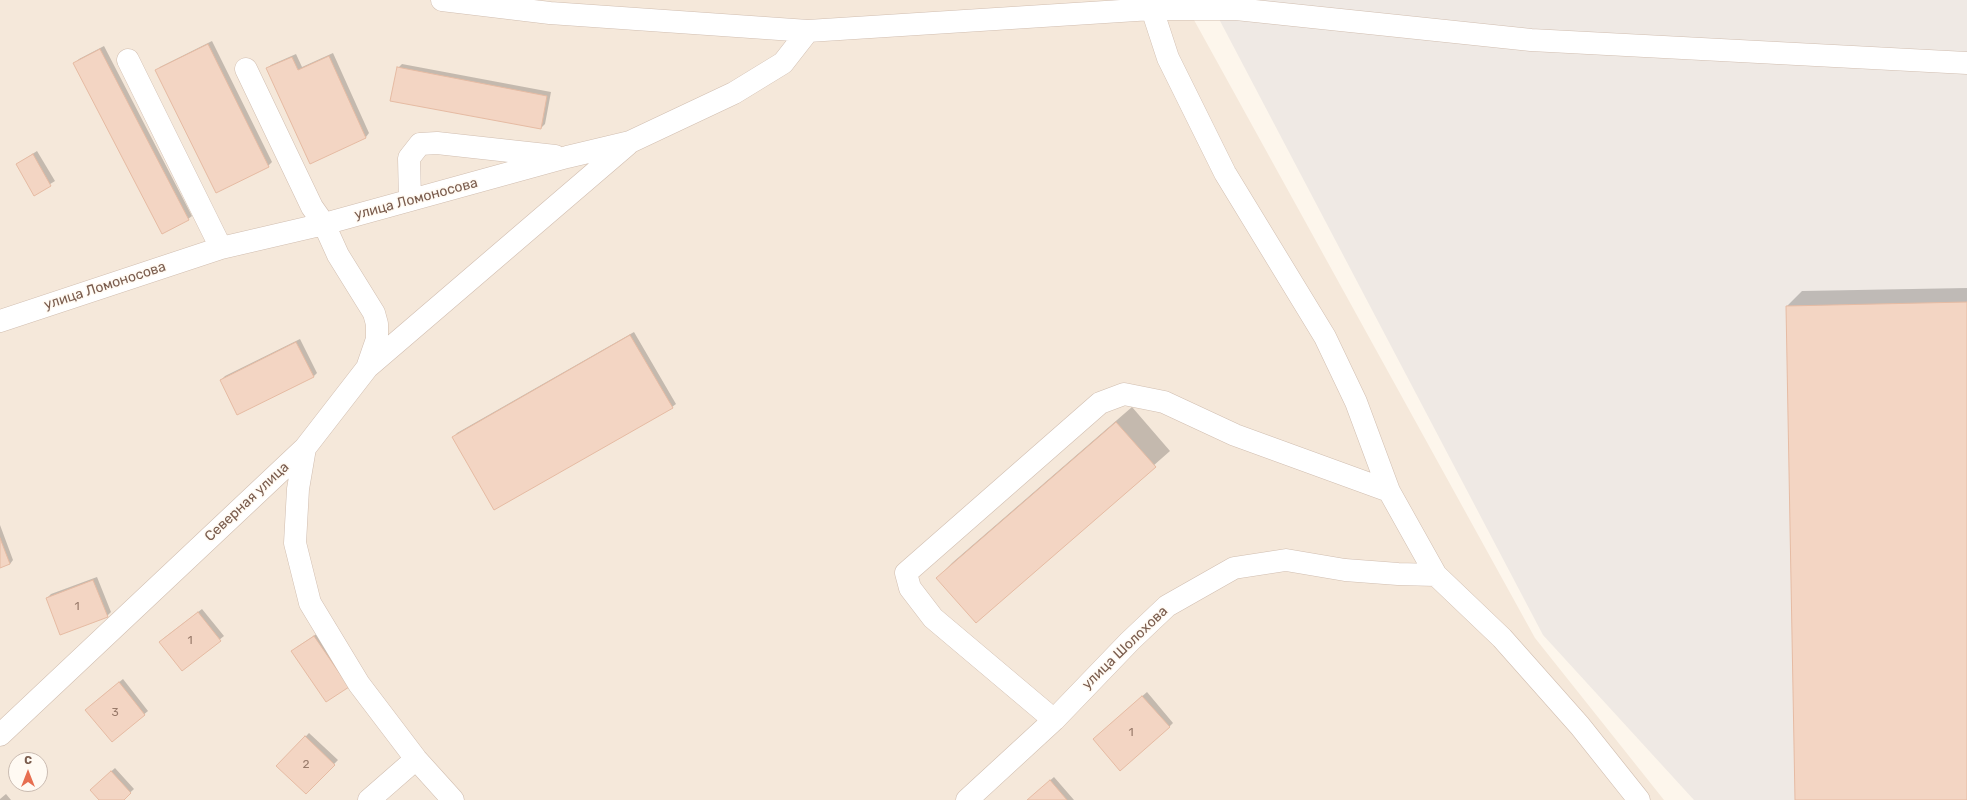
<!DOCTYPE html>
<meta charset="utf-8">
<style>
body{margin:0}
#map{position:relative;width:1967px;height:800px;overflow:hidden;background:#fdf6ec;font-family:Rubik,sans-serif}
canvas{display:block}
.north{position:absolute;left:8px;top:752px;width:40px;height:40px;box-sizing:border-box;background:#fffaf3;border:1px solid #cabbb1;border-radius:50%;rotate:0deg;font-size:11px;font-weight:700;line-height:16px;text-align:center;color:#7a5c4d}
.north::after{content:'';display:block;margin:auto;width:14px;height:18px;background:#e76f51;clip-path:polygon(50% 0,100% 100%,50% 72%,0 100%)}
</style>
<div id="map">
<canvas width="1967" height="800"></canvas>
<div class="north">С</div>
</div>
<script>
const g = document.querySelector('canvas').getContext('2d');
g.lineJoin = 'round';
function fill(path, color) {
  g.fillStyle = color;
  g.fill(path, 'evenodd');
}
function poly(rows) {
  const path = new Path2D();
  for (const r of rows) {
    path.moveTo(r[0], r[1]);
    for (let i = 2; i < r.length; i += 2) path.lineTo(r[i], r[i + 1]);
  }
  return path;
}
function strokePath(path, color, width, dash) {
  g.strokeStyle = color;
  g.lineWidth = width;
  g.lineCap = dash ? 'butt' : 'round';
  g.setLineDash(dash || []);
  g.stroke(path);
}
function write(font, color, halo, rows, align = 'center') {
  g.font = font + ' Rubik,sans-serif';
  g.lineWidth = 3;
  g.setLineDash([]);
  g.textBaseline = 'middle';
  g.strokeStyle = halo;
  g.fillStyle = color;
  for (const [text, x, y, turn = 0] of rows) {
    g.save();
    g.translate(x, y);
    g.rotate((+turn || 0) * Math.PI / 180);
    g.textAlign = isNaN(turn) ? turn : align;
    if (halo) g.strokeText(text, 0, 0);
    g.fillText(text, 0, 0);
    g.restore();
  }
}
fill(poly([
 [0,0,1183,0,1535,638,1664,800,0,800],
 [16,760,40,760,40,784,16,784]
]), '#f5e8da');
fill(poly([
 [1209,0,1967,0,1967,800,1694,800,1543,635]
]), '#efe9e4');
fill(poly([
 [212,41,272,162,268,166,157,71,160,67],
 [104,46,192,216,188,219,75,63,79,59],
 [333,53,369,133,366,137,267,69,271,65,296,54,302,67],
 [402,64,551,92,545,124,541,128,398,68],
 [37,151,55,181,34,194,17,164],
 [1967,288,1967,800,1796,800,1787,306,1802,291],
 [634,332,676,404,672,407,454,437,457,433],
 [300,339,317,373,313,377,221,380,225,376],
 [1132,407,1170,451,976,622,938,578,952,563],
 [0,525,13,560,10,564,0,567],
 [97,577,111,612,107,616,47,598,51,594],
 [202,609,224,636,182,670,164,638],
 [318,633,352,682,297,647],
 [123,679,148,711,112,741,90,706],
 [1147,692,1173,723,1169,727,1098,735],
 [309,733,338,760,306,793,278,766],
 [115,768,134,789,122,800,100,800,95,786],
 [1054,777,1074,800,1028,800],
 [6,794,11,800,0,800,0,799]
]), '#0003');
const building = poly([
 [208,44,269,167,216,193,155,70,208,44],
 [100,49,189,220,162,234,73,63,100,49],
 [329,56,366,138,310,164,266,68,292,57,298,70,329,56],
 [397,67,547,96,541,129,390,101,397,67],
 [33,154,51,186,34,196,16,164,33,154],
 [1967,302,1967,800,1795,800,1786,306,1967,302],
 [630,335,673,408,494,510,452,437,630,335],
 [296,342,314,377,237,415,220,380,296,342],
 [1116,422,1156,467,976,623,936,578,1116,422],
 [0,538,10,564,0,568,0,538],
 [93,580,108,617,60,635,46,598,93,580],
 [198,612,221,641,182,671,159,642,198,612],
 [314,636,349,687,326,702,291,651,314,636],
 [119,682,145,715,112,742,85,710,119,682],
 [1142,696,1170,727,1120,771,1093,739,1142,696],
 [305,736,335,765,306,794,276,766,305,736],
 [111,771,131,793,124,800,99,800,90,790,111,771],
 [1050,780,1067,800,1027,800,1050,780]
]);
fill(building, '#f3d5c3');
strokePath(building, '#e6bba3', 1);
const minor = poly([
 [442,0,550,13,808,31,1152,9,1236,9,1531,40,1967,63],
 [1152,9,1168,58,1225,173,1325,337,1356,402,1389,491,1436,575,1502,638,1580,726,1639,800],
 [128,60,221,248],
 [410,200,409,158,420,144,437,143,555,156],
 [0,321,221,248,324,224,567,157,630,142,734,93,783,63,808,31],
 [368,367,627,145],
 [305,448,298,489,295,543,310,603,359,684,416,759,453,800],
 [1054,720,933,618,910,588,906,573,1100,403,1124,394,1164,402,1235,435,1389,491],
 [0,735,305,448,367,368,377,339,377,324,374,313,338,255,324,224,312,207,246,69],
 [369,800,416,759],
 [967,800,1054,720,1130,641,1167,606,1234,568,1286,560,1345,570,1398,574,1436,575]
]);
strokePath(minor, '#d1beb0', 23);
strokePath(minor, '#fff', 22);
write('12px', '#987a6a', null, [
 ["1",77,607],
 ["1",190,641],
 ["3",115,713],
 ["1",1131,733],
 ["2",306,765]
]);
write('14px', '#7a5c4d', '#fffaf3', [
 ["улица Ломоносова",416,199,-15],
 ["улица Ломоносова",105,286,-18],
 ["Северная улица",247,502,-43],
 ["улица Шолохова",1125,648,-44]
]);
</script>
